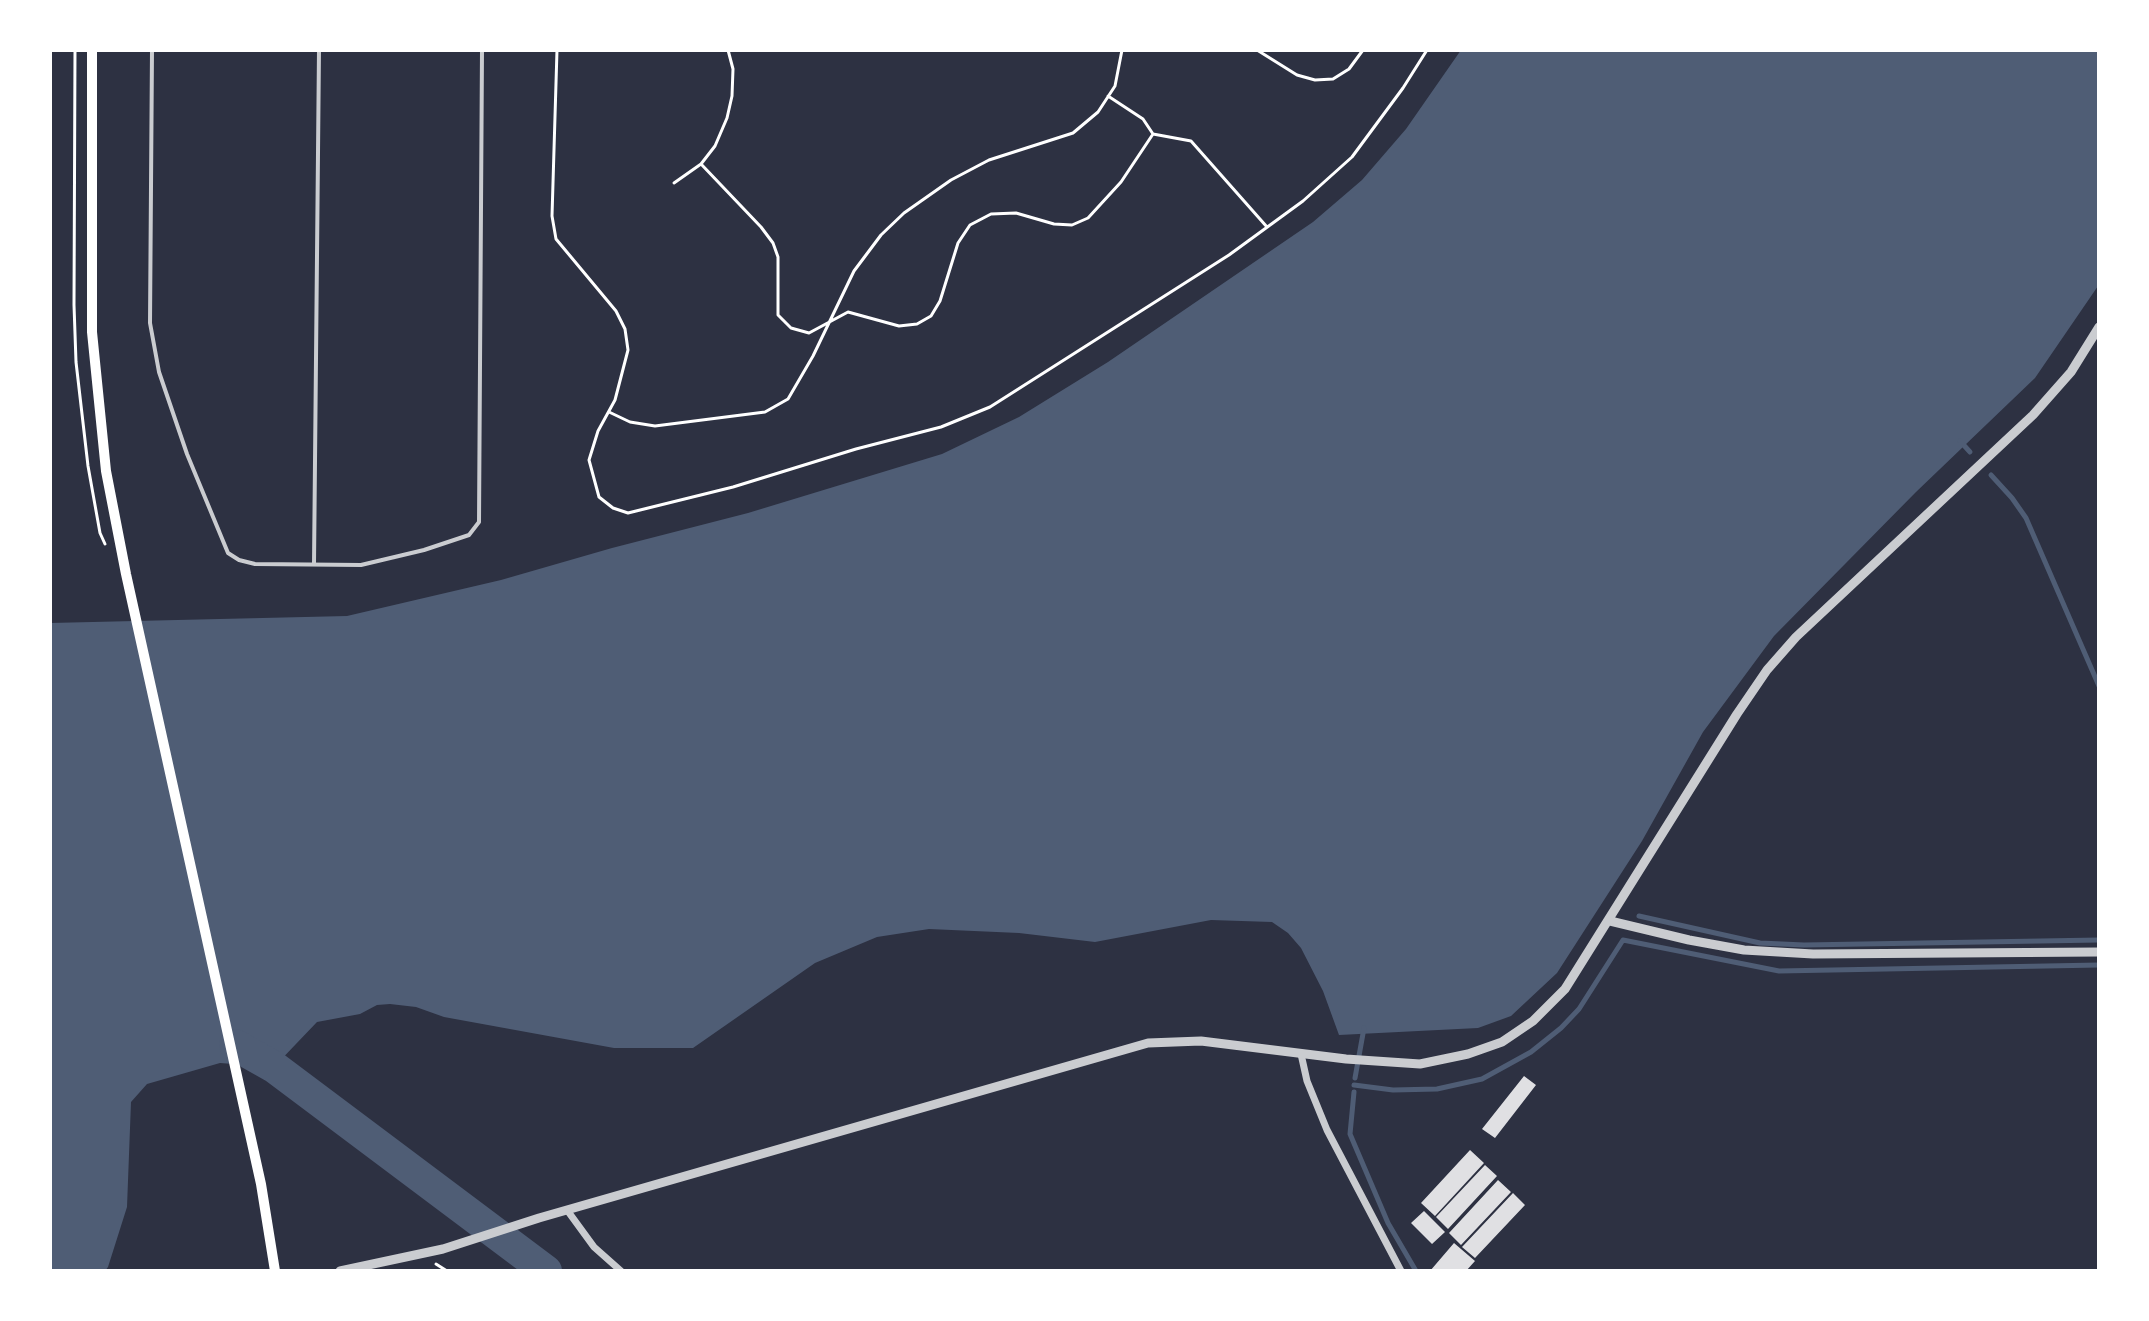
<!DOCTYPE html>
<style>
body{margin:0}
#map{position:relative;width:2149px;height:1321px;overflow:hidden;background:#2d3142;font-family:"IBM Plex Sans",sans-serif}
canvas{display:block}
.frame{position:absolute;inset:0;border:52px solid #fff;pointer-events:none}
</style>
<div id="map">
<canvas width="2149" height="1321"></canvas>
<div class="frame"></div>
</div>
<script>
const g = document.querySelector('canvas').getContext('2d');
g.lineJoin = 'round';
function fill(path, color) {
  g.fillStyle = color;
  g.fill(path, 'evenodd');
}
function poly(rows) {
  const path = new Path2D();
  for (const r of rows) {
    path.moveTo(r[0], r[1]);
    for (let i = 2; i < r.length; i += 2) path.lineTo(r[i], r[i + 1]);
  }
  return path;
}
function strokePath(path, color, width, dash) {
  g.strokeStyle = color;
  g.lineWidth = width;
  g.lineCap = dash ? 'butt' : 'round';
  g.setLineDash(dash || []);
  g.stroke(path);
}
fill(poly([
 [1461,50,2099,50,2098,286,2035,378,1916,492,1774,636,1703,732,1642,841,1557,973,1511,1016,1478,1028,1339,1035,1323,991,1301,948,1288,933,1272,922,1211,920,1095,942,1019,933,929,929,877,937,815,963,693,1048,614,1048,444,1017,416,1007,390,1004,377,1005,360,1014,317,1022,274,1067,220,1063,147,1084,131,1102,127,1207,108,1267,105,1271,50,1271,50,623,347,616,501,580,612,548,748,513,942,454,1019,417,1108,362,1313,222,1362,180,1406,129]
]), '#4f5d75');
strokePath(poly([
 [1960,441,1970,452],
 [1991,475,2012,498,2026,518,2099,686],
 [1639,916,1760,943,1804,945,2099,940],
 [1355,1078,1364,1028],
 [1354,1085,1393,1090,1437,1089,1482,1079,1531,1052,1561,1028,1579,1009,1623,940,1779,971,2099,965],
 [1354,1092,1350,1134,1388,1223,1416,1271]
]), '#4f5d75', 5);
strokePath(poly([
 [235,1045,274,1067,546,1271]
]), '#4f5d75', 32);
fill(poly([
 [1524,1076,1536,1085,1495,1138,1482,1129],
 [1470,1150,1484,1163,1435,1216,1421,1203],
 [1485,1165,1497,1176,1448,1229,1436,1217],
 [1498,1180,1511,1192,1461,1245,1449,1233],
 [1513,1193,1525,1205,1475,1258,1462,1247],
 [1424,1211,1445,1232,1432,1244,1411,1223],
 [1454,1243,1475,1261,1466,1271,1430,1271]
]), '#e0e0e3');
strokePath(poly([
 [75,50,74,305,76,362,88,466,100,533,105,544],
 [557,50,552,216,556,239,616,311,625,329,628,350,615,400,598,431,589,460,599,497,613,508,628,513,733,487,856,449,941,427,990,407,1229,255,1303,201,1352,157,1403,88,1427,50],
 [1257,50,1297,75,1315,80,1333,79,1349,69,1363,50],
 [1108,96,1143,119,1153,134,1191,141,1267,227],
 [701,164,761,227,773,243,778,257,778,315,791,328,809,333,848,312,899,326,917,324,931,316,940,301,958,243,970,225,991,214,1016,213,1054,224,1072,225,1088,218,1121,182,1153,134],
 [674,183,701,164,715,146,727,118,732,96,733,69,728,50],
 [609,412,630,422,655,426,765,412,788,399,813,356,854,271,881,235,904,213,951,180,989,160,1073,133,1098,112,1115,86,1122,50],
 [436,1264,447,1271]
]), '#fff', 3);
strokePath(poly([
 [152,50,150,323,159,372,187,454,228,553,239,560,255,564,361,565,424,550,469,535,479,522,482,50],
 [314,564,319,50]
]), '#caccd0', 4);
strokePath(poly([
 [1301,1054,1307,1081,1327,1130,1401,1271],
 [567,1210,594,1247,621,1271]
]), '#caccd0', 7);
strokePath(poly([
 [1610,921,1689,940,1744,950,1813,954,2099,952],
 [340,1271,443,1249,539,1218,1148,1043,1201,1041,1346,1059,1420,1064,1468,1054,1502,1042,1533,1021,1565,989,1737,714,1767,670,1796,637,2033,415,2071,372,2099,327]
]), '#caccd0', 9);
strokePath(poly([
 [92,50,92,332,106,471,126,574,261,1184,275,1271]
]), '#fff', 10);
</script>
